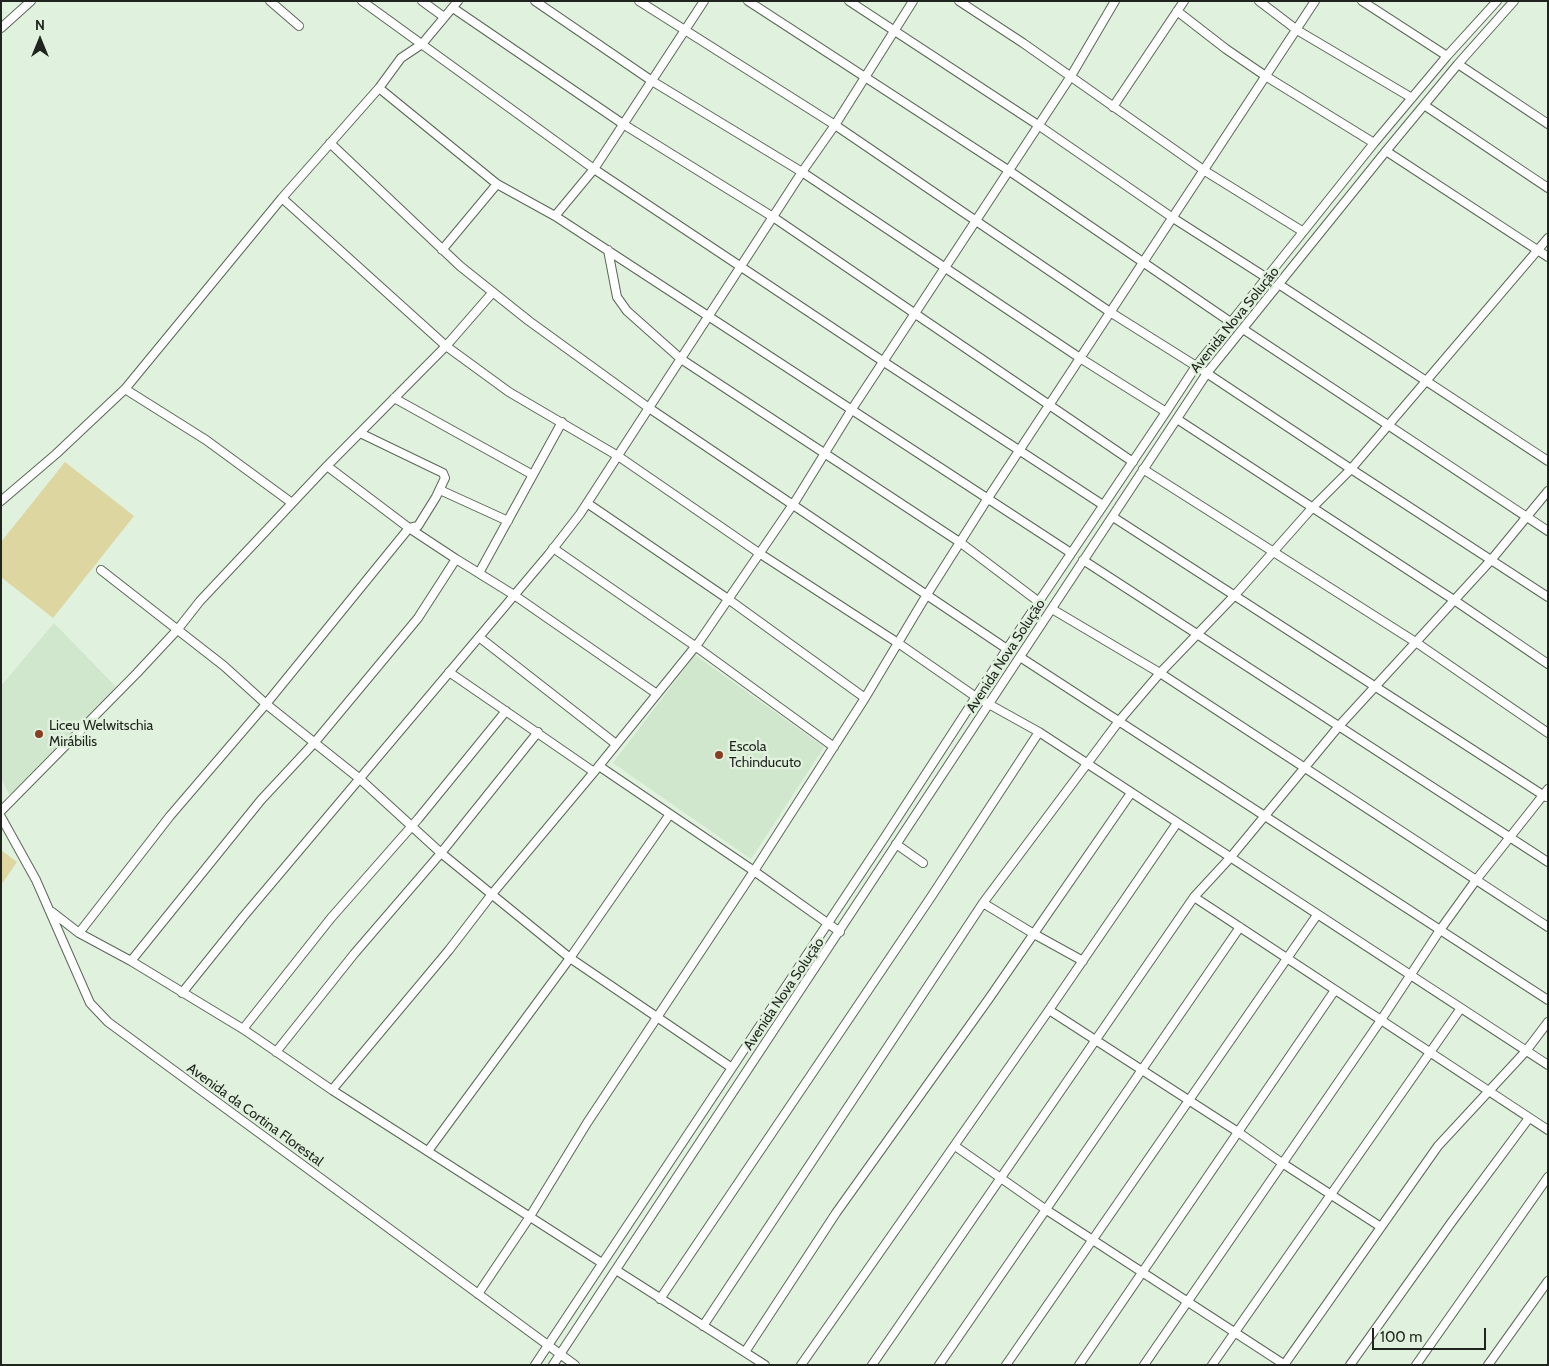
<!DOCTYPE html>
<meta charset="utf-8">
<style>
body{margin:0}
#map{position:relative;width:1549px;height:1366px;overflow:hidden;background:#e0f1dd;font-family:Cabin,sans-serif}
canvas{display:block}
.frame{position:absolute;inset:0;border:2px solid #1f251e;pointer-events:none}
.north{position:absolute;left:15px;top:15px;width:50px;height:50px;-webkit-text-stroke:4px #e0f1dd;paint-order:stroke;rotate:0deg;font-size:14px;font-weight:700;line-height:20px;text-align:center;color:#1f251e}
.north::after{content:'';display:block;margin:auto;width:18px;height:22px;background:#1f251e;clip-path:polygon(50% 0,100% 100%,50% 72%,0 100%)}
.scale{position:absolute;left:1372px;top:1328px;width:114px;height:22px;box-sizing:border-box;border:2px solid #1f251e;border-top:0;padding-left:6px;font-size:15px;line-height:18px;white-space:nowrap;color:#1f251e;-webkit-text-stroke:4px #e0f1dd;paint-order:stroke}
</style>
<div id="map">
<canvas width="1549" height="1366"></canvas>
<div class="frame"></div>
<div class="north">N</div>
<div class="scale">100 m</div>
</div>
<script>
const g = document.querySelector('canvas').getContext('2d');
g.lineJoin = 'round';
function fill(path, color) {
  g.fillStyle = color;
  g.fill(path, 'evenodd');
}
function poly(rows) {
  const path = new Path2D();
  for (const r of rows) {
    path.moveTo(r[0], r[1]);
    for (let i = 2; i < r.length; i += 2) path.lineTo(r[i], r[i + 1]);
  }
  return path;
}
function strokePath(path, color, width, dash) {
  g.strokeStyle = color;
  g.lineWidth = width;
  g.lineCap = dash ? 'butt' : 'round';
  g.setLineDash(dash || []);
  g.stroke(path);
}
function write(font, color, halo, rows, align = 'center') {
  g.font = font + ' Cabin,sans-serif';
  g.lineWidth = 5;
  g.setLineDash([]);
  g.textBaseline = 'middle';
  g.strokeStyle = halo;
  g.fillStyle = color;
  for (const [text, x, y, turn = 0] of rows) {
    g.save();
    g.translate(x, y);
    g.rotate((+turn || 0) * Math.PI / 180);
    g.textAlign = isNaN(turn) ? turn : align;
    if (halo) g.strokeText(text, 0, 0);
    g.fillText(text, 0, 0);
    g.restore();
  }
}
fill(poly([
 [54,623,119,690,12,800,1,778,1,686],
 [695,655,824,747,751,859,613,763]
]), '#d0e7cd');
fill(poly([
 [65,462,134,516,53,618,1,577,1,542],
 [1,850,17,862,1,885]
]), '#ddd6a0');
const minor = poly([
 [270,1,299,26],
 [362,1,594,169,884,362,1103,505],
 [422,1,444,17],
 [535,1,652,81,802,172,1080,358,1166,412],
 [639,1,835,125,1110,312,1196,366,1351,469,1548,597],
 [748,1,1008,170,1232,323],
 [849,1,1038,125,1173,218,1267,278],
 [959,1,1023,43,1205,171,1302,231],
 [1259,1,1297,30,1412,98],
 [1362,1,1447,56],
 [453,8,623,124,773,217,1133,462],
 [1177,11,1226,49,1267,77,1374,143],
 [1,28,31,1],
 [1458,64,1548,124],
 [379,88,497,184,555,216,1071,553],
 [1424,105,1548,188],
 [1113,107,1184,1],
 [330,143,460,266,529,321,649,408,1007,649],
 [1386,151,1548,257],
 [282,198,446,346,509,392,618,456,759,553,898,643,976,697,1039,732,1548,1065],
 [555,216,594,169,704,1],
 [442,250,497,184],
 [608,250,617,297,627,311,681,359,961,543,1039,602],
 [1280,285,1548,461],
 [1243,329,1548,531],
 [125,389,206,440,292,503],
 [394,398,533,475],
 [1177,419,1454,600,1548,664],
 [327,466,409,528,456,559,514,595,657,694],
 [1143,469,1417,643,1548,733],
 [440,490,508,521],
 [1,501,56,454,125,389,282,198,379,88,401,58,422,44,458,1],
 [587,503,728,599,865,698],
 [1113,517,1546,797],
 [553,548,695,646,834,747],
 [1083,560,1548,862],
 [101,570,224,666,266,704,360,779,441,853,570,958,732,1068],
 [479,573,562,422],
 [1052,609,1160,673,1548,927],
 [479,637,616,744],
 [1020,657,1548,1000],
 [449,672,594,772],
 [599,766,754,871,840,932],
 [1,811,137,673,178,629,200,601,327,466,446,346,493,292],
 [1,817,36,880,90,1003,108,1022,575,1365],
 [896,844,923,863],
 [1194,897,1548,1130],
 [983,903,1034,934,1083,961],
 [52,912,79,933,131,961,243,1029,332,1090,602,1263],
 [79,933,170,816,266,704,409,528,418,526,436,497,445,478,443,473,360,433],
 [131,961,261,800,315,742,418,618,456,559],
 [182,993,243,917,549,554,580,514,802,172,835,125,913,1],
 [1049,1010,1238,1132,1282,1163,1381,1227],
 [243,1029,331,918,418,819,506,711],
 [276,1052,354,954,441,853,538,732],
 [332,1090,449,950,492,894,594,772,699,642,796,500,852,409,1071,76,1115,1],
 [955,1146,1045,1209,1285,1365],
 [428,1151,570,958,670,814],
 [616,1270,765,1365],
 [478,1294,529,1218,587,1123,754,871,865,698,926,596,988,498,1315,1],
 [660,1299,931,897,1039,732],
 [703,1326,983,903,1119,721,1160,673,1235,595,1312,508,1351,469,1548,238],
 [745,1352,836,1213,988,1000,1131,793],
 [535,1365,885,837,1007,649,1166,412,1196,366,1374,143,1447,56,1497,1],
 [553,1365,1207,373,1386,151,1458,64,1514,1],
 [801,1365,1049,1010,1177,823],
 [872,1365,1194,897,1230,858,1339,726,1492,559,1548,491],
 [939,1365,1240,927],
 [1006,1365,1317,915],
 [1079,1365,1335,990],
 [1144,1365,1381,1020,1440,930,1476,880,1548,789],
 [1212,1365,1461,1008],
 [1284,1365,1438,1146,1526,1051,1548,1022],
 [1350,1365,1451,1223,1529,1118],
 [1416,1365,1548,1177],
 [1488,1365,1548,1281]
]);
strokePath(minor, '#596857', 10);
strokePath(minor, '#fff', 8);
for (const [x, y, r, color] of [
 [39,734,5,"#873e22"],
 [719,755,5,"#873e22"]
]) {
  const dot = new Path2D();
  dot.arc(x, y, r, 0, 2 * Math.PI);
  g.fillStyle = color;
  g.fill(dot);
  strokePath(dot, '#e0f1dd', 2);
}
write('14px', '#1f251e', '#e0f1dd', [
 ["Avenida Nova Solução",1235,320,-51],
 ["Avenida Nova Solução",1006,656,-57],
 ["Avenida Nova Solução",784,994,-56],
 ["Avenida da Cortina Florestal",255,1115,36]
]);
write('14px', '#1f251e', '#e0f1dd', [
 ["Liceu Welwitschia",49,726],
 ["Mirábilis",49,742],
 ["Escola",729,747],
 ["Tchinducuto",729,763]
], 'left');
</script>
